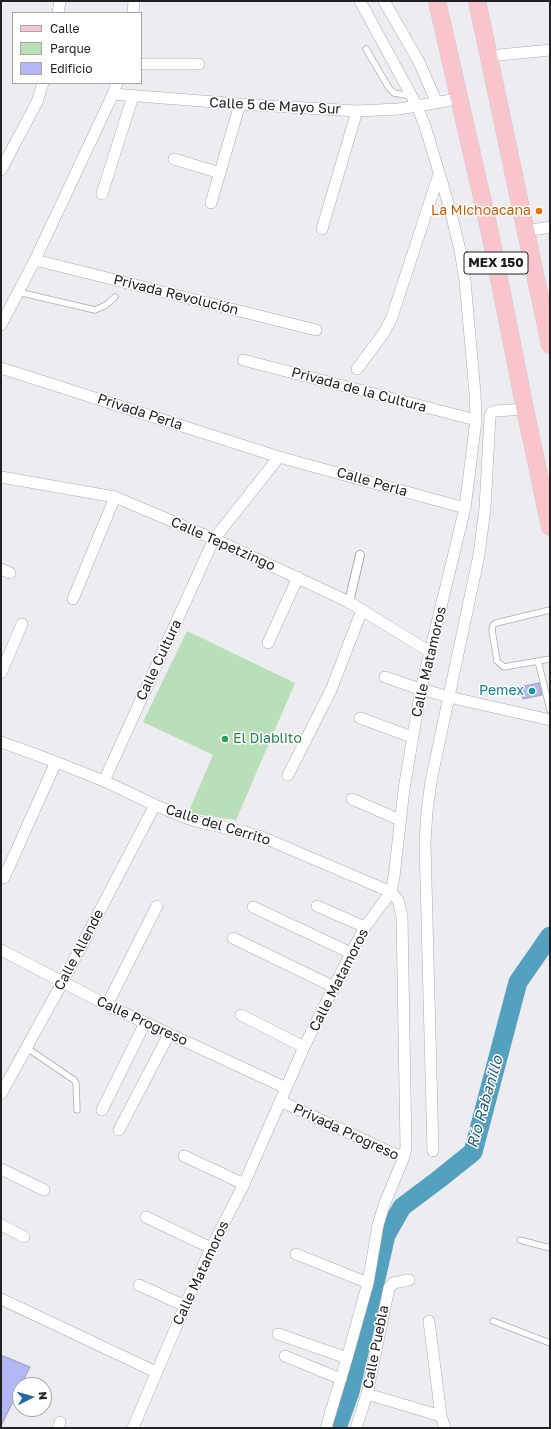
<!DOCTYPE html>
<meta charset="utf-8">
<style>
body{margin:0}
#map{position:relative;width:551px;height:1429px;overflow:hidden;background:#ececf1;font-family:"Golos Text",sans-serif}
canvas{display:block}
.frame{position:absolute;inset:0;border:2px solid #212123;pointer-events:none}
.legend{position:absolute;left:12px;top:12px;width:130px;height:72px;box-sizing:border-box;background:#fff;border:1px solid #a6a6a7;margin:0;padding:5px 7px;list-style:none;font-size:12px;color:#212123}
.legend li{display:flex;align-items:center;gap:8px;height:20px}
.legend b{width:20px;border:1px solid #a6a6a7}
.north{position:absolute;left:12px;top:1377px;width:40px;height:40px;box-sizing:border-box;background:#fff;border:1px solid #a6a6a7;border-radius:50%;rotate:84deg;font-size:11px;font-weight:700;line-height:16px;text-align:center;color:#212123}
.north::after{content:'';display:block;margin:auto;width:14px;height:18px;background:#236a9e;clip-path:polygon(50% 0,100% 100%,50% 72%,0 100%)}
</style>
<div id="map">
<canvas width="551" height="1429"></canvas>
<div class="frame"></div>
<ul class="legend">
<li><b style="height:5px;background:#fac4cd"></b>Calle</li>
<li><b style="height:11px;background:#b8dfb8"></b>Parque</li>
<li><b style="height:11px;background:#b3b7f5"></b>Edificio</li>
</ul>
<div class="north">N</div>
</div>
<script>
const g = document.querySelector('canvas').getContext('2d');
g.lineJoin = 'round';
function fill(path, color) {
  g.fillStyle = color;
  g.fill(path, 'evenodd');
}
function poly(rows) {
  const path = new Path2D();
  for (const r of rows) {
    path.moveTo(r[0], r[1]);
    for (let i = 2; i < r.length; i += 2) path.lineTo(r[i], r[i + 1]);
  }
  return path;
}
function strokePath(path, color, width, dash) {
  g.strokeStyle = color;
  g.lineWidth = width;
  g.lineCap = dash ? 'butt' : 'round';
  g.setLineDash(dash || []);
  g.stroke(path);
}
function write(font, color, halo, rows, align = 'center') {
  g.font = font + ' "Golos Text",sans-serif';
  g.lineWidth = 3;
  g.setLineDash([]);
  g.textBaseline = 'middle';
  g.strokeStyle = halo;
  g.fillStyle = color;
  for (const [text, x, y, turn = 0] of rows) {
    g.save();
    g.translate(x, y);
    g.rotate((+turn || 0) * Math.PI / 180);
    g.textAlign = isNaN(turn) ? turn : align;
    if (halo) g.strokeText(text, 0, 0);
    g.fillText(text, 0, 0);
    g.restore();
  }
}
fill(poly([
 [187,631,295,683,236,820,188,813,213,755,143,722]
]), '#b8dfb8');
strokePath(poly([
 [337,1428,350,1392,386,1235,402,1207,438,1180,473,1152,518,982,550,936]
]), '#53a1bf', 19);
const building = poly([
 [539,683,542,695,523,699,520,687,539,683],
 [1,1355,30,1367,1,1426,1,1355]
]);
fill(building, '#b3b7f5');
strokePath(building, '#9f9fa3', 1);
const service = poly([
 [366,49,389,88,394,93,411,96],
 [18,292,95,310,106,305,115,297],
 [550,610,496,623,493,625,492,630,497,661,504,667,550,659],
 [538,661,550,710],
 [27,1048,74,1080,76,1083,77,1110],
 [520,1240,550,1248],
 [493,1321,550,1343]
]);
const pedestrian = poly([
 [349,602,360,555]
]);
const minor = poly([
 [384,1,419,62,437,103],
 [58,13,60,1],
 [133,13,134,1],
 [489,56,550,50],
 [141,64,199,64],
 [113,94,240,104,357,111,399,109,458,99],
 [174,159,220,173],
 [1,170,37,102,43,83],
 [102,194,133,96],
 [211,203,240,104],
 [322,229,357,111],
 [526,231,550,227],
 [35,260,316,330],
 [1,325,35,260,113,94,117,83],
 [243,360,476,420],
 [1,368,279,457,465,508],
 [357,369,383,334,391,320,439,174],
 [1,477,115,497,214,539,349,602,430,652],
 [1,569,10,573],
 [73,599,115,497],
 [268,643,298,577],
 [1,673,22,624],
 [385,677,414,687,449,697,550,720],
 [360,718,412,737],
 [1,742,56,762,104,781,155,805,186,818,203,823,245,832,262,837,391,892,398,900,402,917,406,1147,404,1157,384,1205,378,1225,368,1283,347,1358,326,1428],
 [288,775,331,690,362,610],
 [104,781,214,539,279,457],
 [352,799,400,820],
 [4,878,56,762],
 [317,906,365,927],
 [253,907,351,953],
 [233,938,334,987],
 [1,950,107,1005,286,1088],
 [107,1005,157,906],
 [241,1015,304,1047],
 [1,1094,62,983,155,805],
 [280,1101,392,1153,404,1157],
 [102,1110,145,1023],
 [119,1130,169,1034],
 [433,1151,425,843,427,811,431,781,479,555,485,508,490,417,491,413,495,411,525,409],
 [184,1156,244,1184],
 [1,1169,44,1190],
 [146,1217,211,1248],
 [1,1225,24,1237],
 [296,1254,368,1283],
 [139,1285,185,1306],
 [1,1299,156,1372],
 [429,1321,441,1416,445,1428],
 [278,1334,347,1358],
 [285,1356,341,1379],
 [367,1394,441,1416],
 [58,1428,60,1422],
 [133,1428,185,1306,211,1248,244,1184,304,1047,351,953,365,927,391,892,394,877,404,789,421,689,465,508,476,420,475,393,465,281,460,250,450,209,425,126,417,106,360,1],
 [356,1428,367,1394,389,1288,393,1283,409,1280]
]);
const primary = poly([
 [437,1,490,233,525,409,550,527],
 [477,1,550,345]
]);
strokePath(service, '#ababb0', 7);
strokePath(pedestrian, '#ababb0', 10);
strokePath(minor, '#ababb0', 12);
strokePath(primary, '#cacaca', 18);
strokePath(service, '#fff', 5.5);
strokePath(pedestrian, '#fff', 8);
strokePath(minor, '#fff', 11);
strokePath(primary, '#fac4cd', 17);
for (const [x, y, r, color] of [
 [539,211,4,"#e8710a"],
 [532,691,4,"#0f9aa8"],
 [225,739,4,"#2e9e5b"]
]) {
  const dot = new Path2D();
  dot.arc(x, y, r, 0, 2 * Math.PI);
  g.fillStyle = color;
  g.fill(dot);
  strokePath(dot, '#fff', 1.5);
}
for (const [x, y, w] of [
 [496,263,64]
]) {
  const box = new Path2D();
  box.roundRect(x - w / 2, y - 11, w, 22, 3);
  g.fillStyle = '#fff';
  g.fill(box);
  strokePath(box, '#212123', 1);
}
write('bold 13px', '#212123', null, [
 ["MEX 150",496,263]
]);
write('14px', '#212123', '#fff', [
 ["Calle 5 de Mayo Sur",275,106,3],
 ["Privada Revolución",176,295,14],
 ["Privada de la Cultura",359,390,15],
 ["Privada Perla",140,412,18],
 ["Calle Perla",372,482,16],
 ["Calle Tepetzingo",223,544,24],
 ["Calle Cultura",159,660,-65],
 ["Calle Matamoros",429,662,-77],
 ["Calle del Cerrito",218,825,17],
 ["Calle Allende",79,950,-62],
 ["Calle Matamoros",339,980,-63],
 ["Calle Progreso",142,1021,25],
 ["Privada Progreso",346,1132,25],
 ["Calle Matamoros",201,1273,-65],
 ["Calle Puebla",376,1347,-79]
]);
write('14px', '#c56008', '#fff', [
 ["La Michoacana",531,211]
], 'right');
write('14px', '#0d838f', '#fff', [
 ["Pemex",524,691]
], 'right');
write('14px', '#27864d', '#fff', [
 ["El Diablito",233,739]
], 'left');
write('italic 15px', '#1e5b71', '#fff', [
 ["Río Rabanillo",485,1102,-74]
]);
</script>
